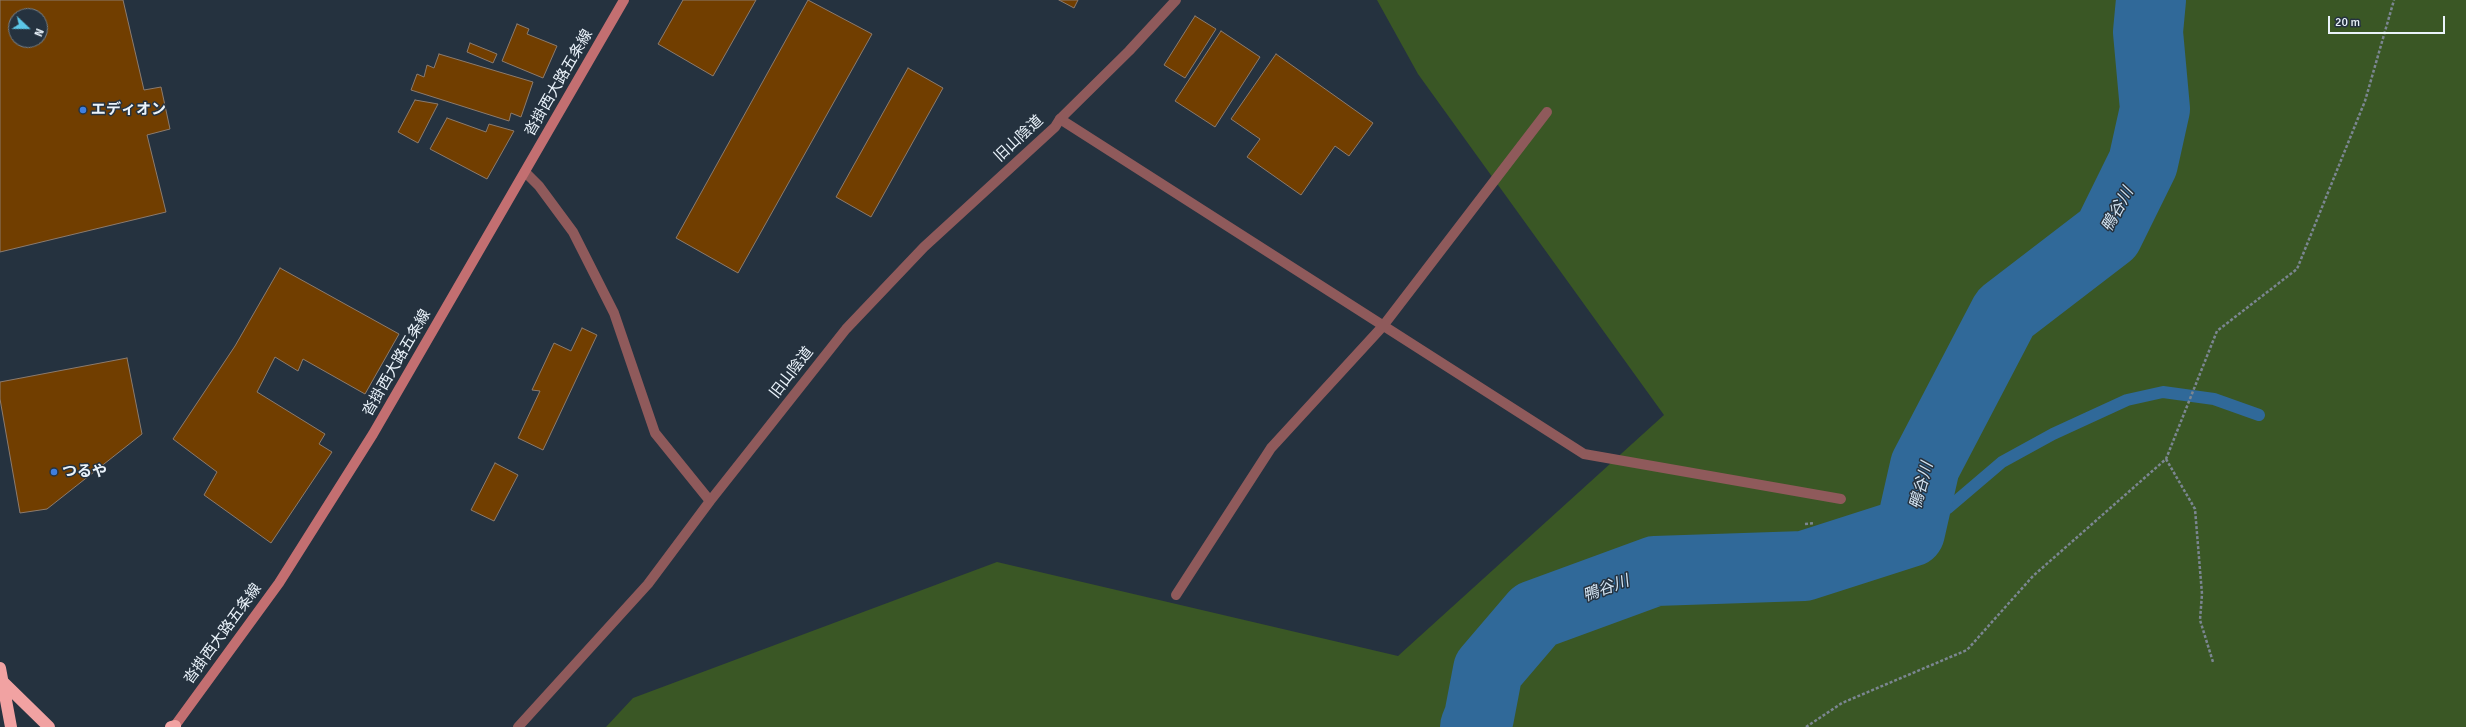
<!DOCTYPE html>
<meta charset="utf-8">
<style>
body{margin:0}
#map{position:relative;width:2466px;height:727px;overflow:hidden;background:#25323f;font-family:Signika,sans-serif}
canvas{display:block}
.north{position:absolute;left:8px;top:8px;width:40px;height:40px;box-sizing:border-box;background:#25323f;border:1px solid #747f8a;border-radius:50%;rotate:112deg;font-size:11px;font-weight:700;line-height:16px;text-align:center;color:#eaf3fb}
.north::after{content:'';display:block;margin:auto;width:14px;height:18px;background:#5cc7e7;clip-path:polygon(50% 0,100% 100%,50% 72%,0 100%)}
.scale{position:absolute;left:2328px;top:16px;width:117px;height:18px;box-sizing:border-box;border:2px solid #eaf3fb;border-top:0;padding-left:5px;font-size:12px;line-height:14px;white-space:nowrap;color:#eaf3fb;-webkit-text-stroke:3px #25323f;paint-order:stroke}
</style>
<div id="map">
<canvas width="2466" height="727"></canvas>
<div class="north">N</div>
<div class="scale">20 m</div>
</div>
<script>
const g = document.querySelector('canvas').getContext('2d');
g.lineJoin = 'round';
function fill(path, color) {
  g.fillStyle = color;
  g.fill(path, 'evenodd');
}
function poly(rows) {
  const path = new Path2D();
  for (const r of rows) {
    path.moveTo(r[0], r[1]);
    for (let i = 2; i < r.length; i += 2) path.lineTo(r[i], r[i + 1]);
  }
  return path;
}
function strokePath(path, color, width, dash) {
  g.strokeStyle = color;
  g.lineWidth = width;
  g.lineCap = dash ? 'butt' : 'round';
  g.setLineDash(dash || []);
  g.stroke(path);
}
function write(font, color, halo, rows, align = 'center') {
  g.font = font + ' Signika,"Noto Sans JP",sans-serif';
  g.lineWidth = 3;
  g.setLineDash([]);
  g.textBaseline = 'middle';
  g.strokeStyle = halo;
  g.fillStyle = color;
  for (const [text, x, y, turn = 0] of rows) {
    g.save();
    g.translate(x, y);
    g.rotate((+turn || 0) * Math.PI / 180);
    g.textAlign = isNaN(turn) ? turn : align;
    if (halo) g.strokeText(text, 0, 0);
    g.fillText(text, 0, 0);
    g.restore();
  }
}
fill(poly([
 [1377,0,2466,0,2466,727,606,727,633,698,997,562,1398,656,1664,415,1418,74]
]), '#3a5725');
strokePath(poly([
 [1910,532,1948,508,2002,462,2053,434,2127,400,2163,392,2214,399,2259,415]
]), '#306999', 12);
strokePath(poly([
 [1475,727,1479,717,1488,670,1535,615,1655,571,1804,566,1910,532,1925,466,2005,313,2108,234,2143,163,2155,109,2148,32,2151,0]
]), '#306999', 70);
const building = poly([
 [0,0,123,0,144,90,161,87,170,129,147,135,166,212,0,252,0,0],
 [16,16,40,16,40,40,16,40,16,16],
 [683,0,756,0,713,76,658,44,683,0],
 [808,0,872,34,738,273,676,238,808,0],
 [1059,0,1078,0,1074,8,1059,0],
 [1195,16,1216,29,1185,78,1164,65,1195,16],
 [517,24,529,29,527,34,557,46,543,78,502,61,517,24],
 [1221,31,1260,57,1215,127,1175,101,1221,31],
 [470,43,497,54,493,63,467,52,470,43],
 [439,54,533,82,521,117,511,113,509,121,411,90,417,74,424,77,427,65,434,68,439,54],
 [1276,54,1373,123,1349,156,1335,146,1301,195,1247,157,1260,139,1231,119,1276,54],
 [908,68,943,88,871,217,836,197,908,68],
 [415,100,438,104,418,143,398,132,415,100],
 [447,118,486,132,489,124,514,131,487,179,430,149,447,118],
 [280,268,399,334,365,394,303,359,298,371,275,357,257,392,325,434,319,444,332,452,271,543,204,495,217,472,173,439,235,346,280,268],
 [582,328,597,335,543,450,518,438,540,391,532,390,554,343,571,351,582,328],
 [127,358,142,434,47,509,20,513,0,399,0,382,127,358],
 [495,463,518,475,494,521,471,510,495,463]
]);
fill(building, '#713e00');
strokePath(building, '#8c7b6d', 1);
strokePath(poly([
 [2166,459,2195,509,2202,594,2200,620,2213,662],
 [1805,524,1815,523],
 [1806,727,1842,703,1967,650,2033,576,2166,459,2217,331,2297,269,2365,101,2394,0]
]), '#7b8691', 2.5, [3, 2]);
strokePath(poly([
 [1060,119,1584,454,1841,499],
 [1176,595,1271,448,1383,326,1547,112]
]), '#8f5a5b', 10);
strokePath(poly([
 [525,172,539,186,573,232,614,313,655,433,710,501],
 [518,727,648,584,710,501,846,329,924,247,1055,127,1060,119,1129,51,1176,0]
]), '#8f5a5b', 10);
strokePath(poly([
 [174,727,279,583,373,434,624,0]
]), '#c36f71', 10);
strokePath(poly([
 [0,668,11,727],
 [3,682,49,727],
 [171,727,175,726]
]), '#f1a2a2', 12);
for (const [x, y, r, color] of [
 [83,110,4,"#3f7fe0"],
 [54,472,4,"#3f7fe0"]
]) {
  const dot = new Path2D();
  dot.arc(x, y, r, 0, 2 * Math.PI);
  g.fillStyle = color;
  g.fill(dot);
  strokePath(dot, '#25323f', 1.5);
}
write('15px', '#eaf3fb', '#25323f', [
 ["沓掛西大路五条線",559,83,-60],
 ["旧山陰道",1019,139,-43],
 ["沓掛西大路五条線",397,363,-60],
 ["旧山陰道",792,373,-52],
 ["沓掛西大路五条線",223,634,-54]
]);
write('bold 15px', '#eaf3fb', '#25323f', [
 ["エディオン",91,110],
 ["つるや",62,472]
], 'left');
write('italic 16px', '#d3e3f1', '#25323f', [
 ["鴨谷川",2118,210,-61],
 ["鴨谷川",1922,486,-75],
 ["鴨谷川",1606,589,-20]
]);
</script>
